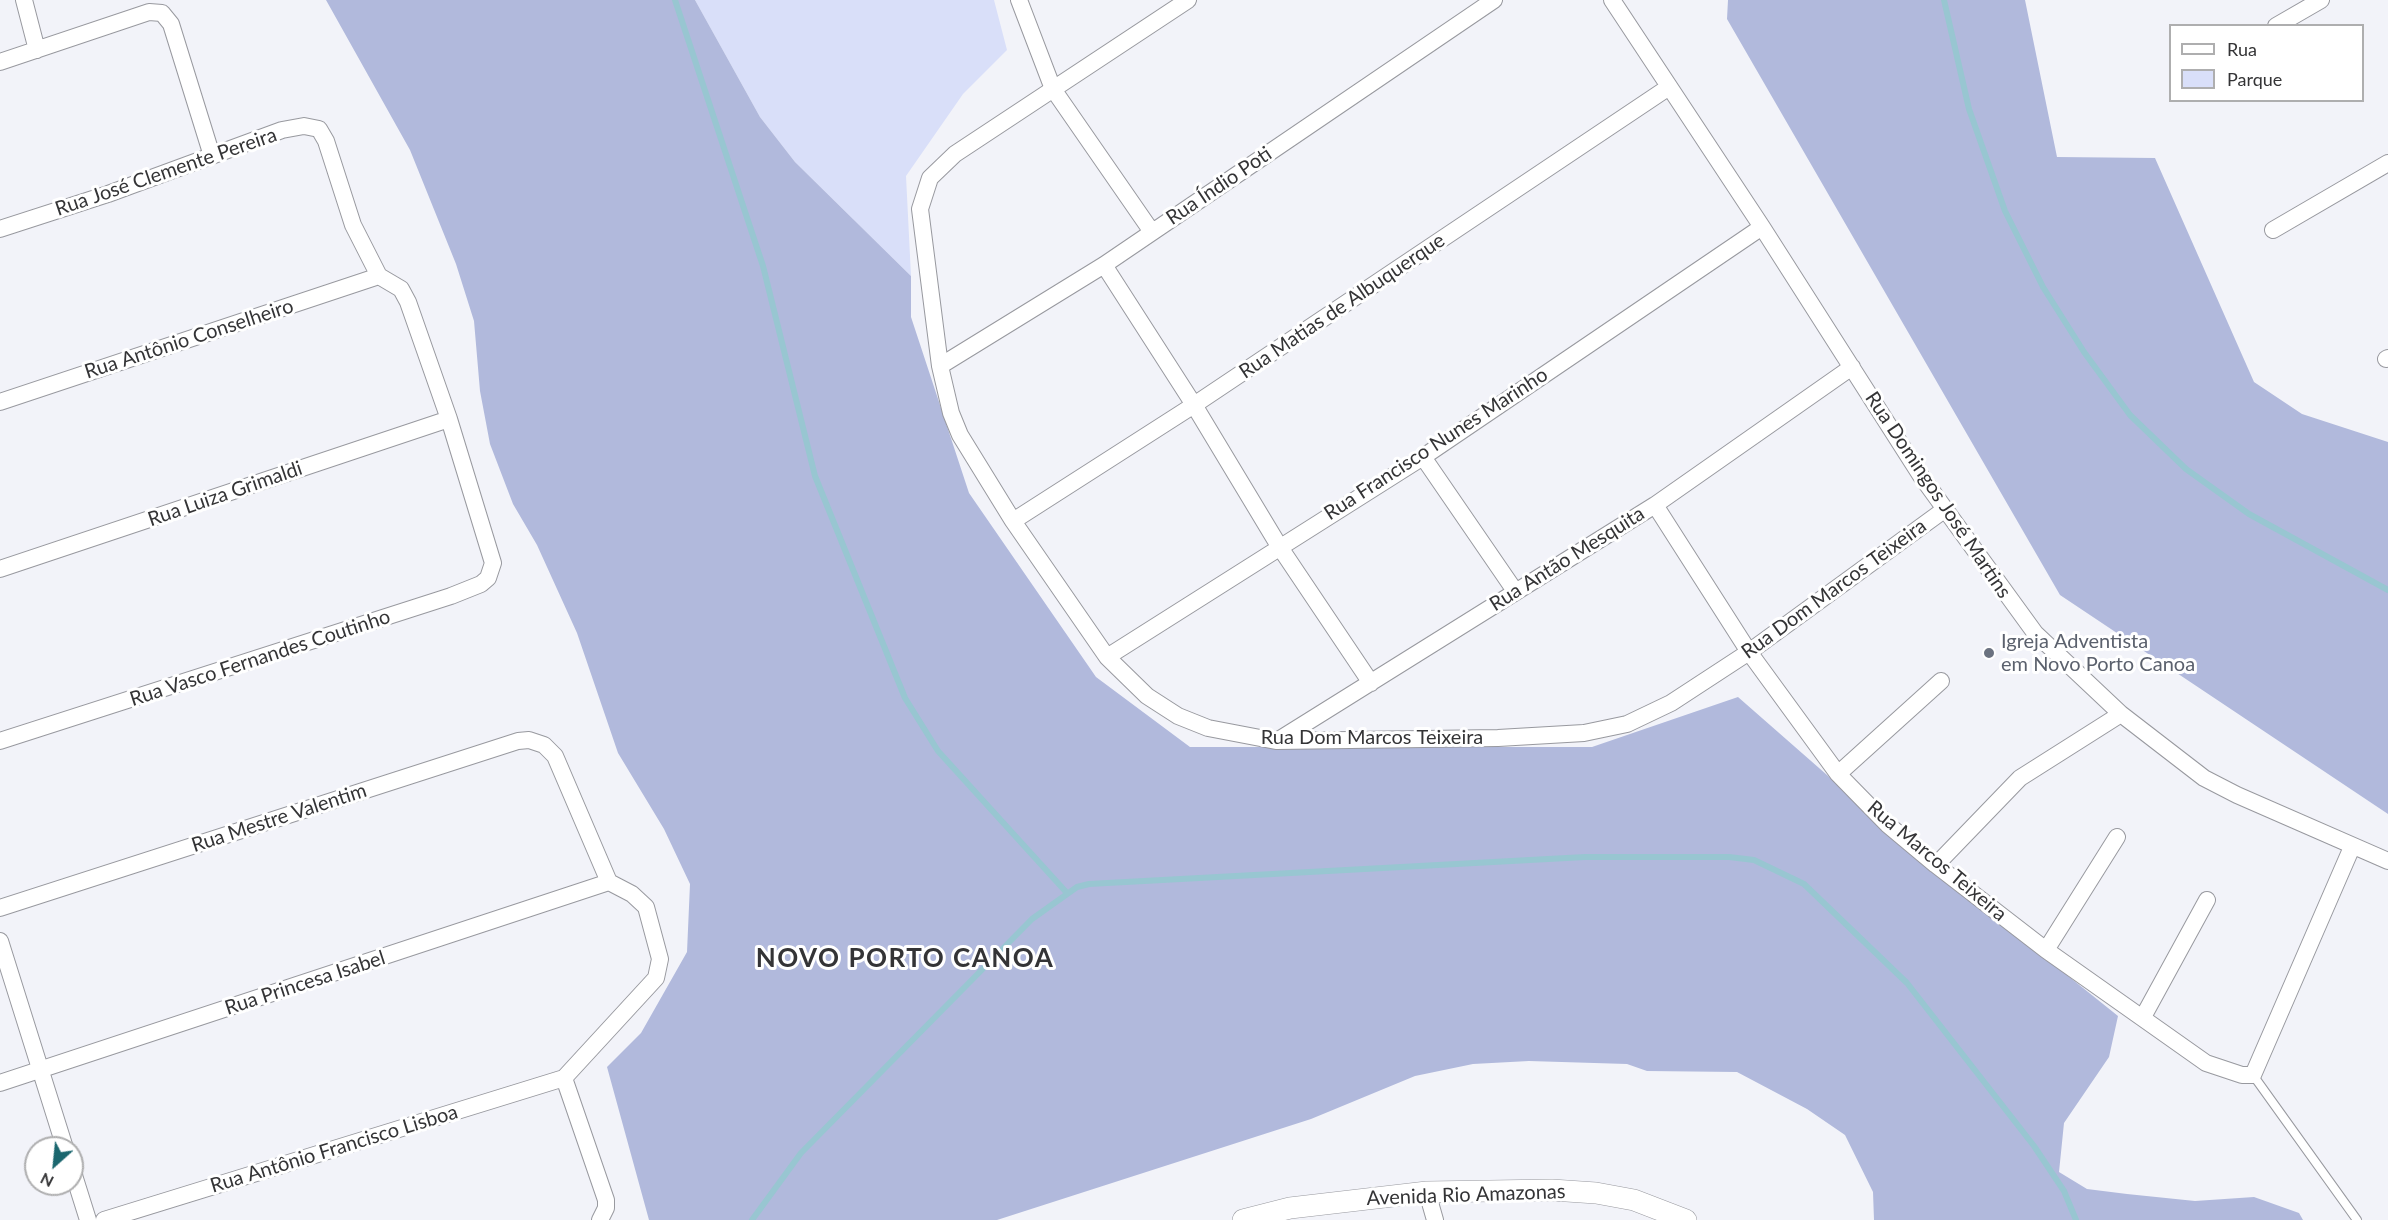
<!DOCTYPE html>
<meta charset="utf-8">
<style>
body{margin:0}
#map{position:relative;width:2388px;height:1220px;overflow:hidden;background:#f2f3f9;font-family:Lato,sans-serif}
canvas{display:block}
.legend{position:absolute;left:2169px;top:24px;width:195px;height:78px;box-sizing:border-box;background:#fff;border:2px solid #aeaeaf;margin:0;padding:8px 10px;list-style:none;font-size:18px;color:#343436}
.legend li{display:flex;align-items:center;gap:12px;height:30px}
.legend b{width:30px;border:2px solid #aeaeaf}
.north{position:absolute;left:24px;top:1136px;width:60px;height:60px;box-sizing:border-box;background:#fff;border:2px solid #aeaeaf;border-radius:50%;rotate:207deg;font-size:16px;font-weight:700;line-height:24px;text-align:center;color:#343436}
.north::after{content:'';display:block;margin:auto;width:21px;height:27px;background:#1a666e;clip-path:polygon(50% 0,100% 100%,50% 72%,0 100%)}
</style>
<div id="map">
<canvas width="2388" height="1220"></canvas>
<ul class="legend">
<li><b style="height:8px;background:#fff"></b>Rua</li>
<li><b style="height:16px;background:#d9dff9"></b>Parque</li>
</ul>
<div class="north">N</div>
</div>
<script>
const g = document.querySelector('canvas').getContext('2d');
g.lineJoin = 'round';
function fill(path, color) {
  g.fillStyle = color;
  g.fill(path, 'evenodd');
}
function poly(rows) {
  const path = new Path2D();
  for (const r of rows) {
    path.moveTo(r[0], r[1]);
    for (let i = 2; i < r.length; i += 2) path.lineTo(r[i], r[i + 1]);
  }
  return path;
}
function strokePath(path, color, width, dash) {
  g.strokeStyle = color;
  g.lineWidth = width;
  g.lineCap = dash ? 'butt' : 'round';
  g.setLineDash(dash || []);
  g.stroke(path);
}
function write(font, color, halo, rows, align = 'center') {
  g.font = font + ' Lato,sans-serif';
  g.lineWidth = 6;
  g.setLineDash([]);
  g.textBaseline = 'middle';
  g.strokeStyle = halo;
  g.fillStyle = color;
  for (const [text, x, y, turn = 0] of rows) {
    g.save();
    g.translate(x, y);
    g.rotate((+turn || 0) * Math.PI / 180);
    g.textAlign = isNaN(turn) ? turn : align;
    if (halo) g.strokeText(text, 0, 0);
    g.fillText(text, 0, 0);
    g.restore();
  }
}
fill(poly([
 [695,0,994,0,1007,50,963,94,906,176,911,276,795,162,760,117]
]), '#d9dff9');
fill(poly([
 [326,0,695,0,760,117,795,162,911,276,911,317,969,493,1096,677,1190,747,1592,747,1738,697,1932,867,2118,1016,2109,1057,2064,1123,2059,1172,2087,1189,2127,1194,2195,1201,2254,1197,2299,1213,2303,1220,1874,1220,1873,1192,1845,1135,1807,1109,1737,1072,1647,1071,1627,1064,1529,1061,1473,1064,1415,1076,1311,1119,997,1220,649,1220,607,1067,641,1033,687,952,690,884,664,829,618,753,577,633,537,545,513,504,490,444,480,391,474,321,456,264,410,150],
 [1728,0,2025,0,2057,157,2155,158,2254,382,2302,414,2388,442,2388,814,2060,595,1727,19]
]), '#b1b9dc');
strokePath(poly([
 [675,0,763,266,815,476,905,698,938,751,1067,893],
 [1944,0,1969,109,2005,211,2043,287,2084,352,2130,415,2186,469,2249,514,2388,590],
 [752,1220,801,1153,1032,919,1077,887,1089,884,1585,857,1729,857,1754,860,1804,884,1907,983,2034,1146,2064,1191,2076,1220]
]), '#98c6d1', 6);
const service = poly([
 [2253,1075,2357,1220]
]);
const minor = poly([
 [24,0,37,50],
 [1019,0,1053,89,1152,232],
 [1188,0,955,154,930,178,920,209,940,366,951,413,960,435,1013,521,1107,657,1147,696,1178,716,1208,728,1276,741,1498,738,1584,733,1627,724,1671,703,1749,652,1944,510],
 [1612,0,1762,227,1921,476,2035,633,2121,714,2204,778,2237,795,2388,861],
 [2276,26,2321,0],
 [0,62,149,12,162,13,171,24,212,156],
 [0,229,108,194,282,130,304,126,319,129,326,141,353,225,379,276,401,289,408,302,449,419,493,563,488,578,481,584,451,596,0,741],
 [2273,230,2388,163],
 [1104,265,1194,405,1279,546,1371,683],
 [2386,359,2388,358],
 [940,366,1104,265,1494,0],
 [0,402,379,276],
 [1423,457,1515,591],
 [1655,505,1749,652,1838,774,1887,824,1936,865,2046,950,2206,1063,2242,1075,2253,1075,2352,847],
 [1013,521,1194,405,1669,87],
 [0,569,449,419],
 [1107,657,1423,457,1762,227],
 [1277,741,1655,505,1852,367],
 [1838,774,1941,681],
 [1936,865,2020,778,2121,714],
 [0,908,518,741,529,740,544,745,555,756,609,882,632,894,646,907,660,959,656,978,564,1078,606,1200,606,1208,600,1220],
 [0,941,65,1148],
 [2046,950,2117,837],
 [2143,1017,2207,900],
 [0,1083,609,882],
 [72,1169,88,1220],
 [1427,1192,1435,1220],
 [104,1220,564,1078]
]);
const tertiary = poly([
 [1243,1220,1290,1208,1427,1192,1552,1190,1596,1193,1634,1200,1686,1220]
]);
strokePath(service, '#98999f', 10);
strokePath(minor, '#98999f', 18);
strokePath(tertiary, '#98999f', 22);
strokePath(service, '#fff', 8);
strokePath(minor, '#fff', 16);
strokePath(tertiary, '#fff', 21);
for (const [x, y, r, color] of [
 [1989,653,6,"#6b7280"]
]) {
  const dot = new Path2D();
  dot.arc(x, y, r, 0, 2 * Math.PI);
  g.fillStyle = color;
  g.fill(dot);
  strokePath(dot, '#fff', 2);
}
write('20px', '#343436', '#fff', [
 ["Rua José Clemente Pereira",166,172,-19],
 ["Rua Índio Poti",1219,186,-34],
 ["Rua Matias de Albuquerque",1342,306,-34],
 ["Rua Antônio Conselheiro",189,339,-18],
 ["Rua Francisco Nunes Marinho",1436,444,-33],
 ["Rua Luiza Grimaldi",225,494,-19],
 ["Rua Domingos José Martins",1938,495,56],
 ["Rua Antão Mesquita",1567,559,-32],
 ["Rua Dom Marcos Teixeira",1834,589,-36],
 ["Rua Vasco Fernandes Coutinho",260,658,-18],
 ["Rua Dom Marcos Teixeira",1372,738],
 ["Rua Mestre Valentim",279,818,-18],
 ["Rua Marcos Teixeira",1937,861,40],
 ["Rua Princesa Isabel",305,983,-18],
 ["Rua Antônio Francisco Lisboa",334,1149,-17],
 ["Avenida Rio Amazonas",1466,1195,-2]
]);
write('20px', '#5b616d', '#fff', [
 ["Igreja Adventista",2001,642],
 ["em Novo Porto Canoa",2001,665]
], 'left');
g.letterSpacing = '1.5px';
write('bold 26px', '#343436', '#fff', [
 ["NOVO PORTO CANOA",905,959]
]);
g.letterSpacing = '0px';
</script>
